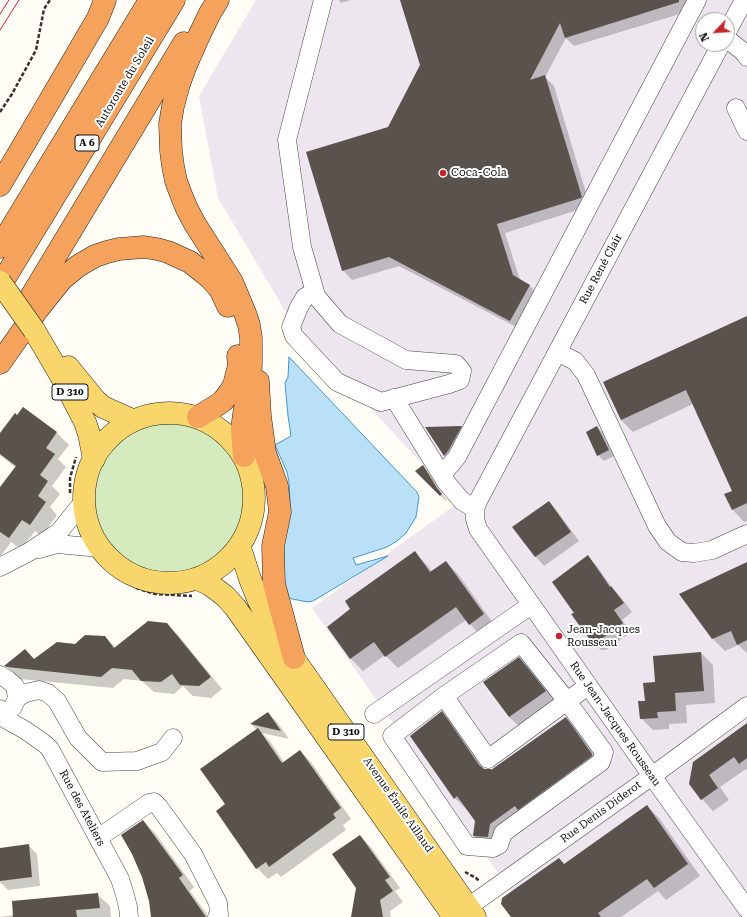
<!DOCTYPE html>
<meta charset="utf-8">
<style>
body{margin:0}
#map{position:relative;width:747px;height:917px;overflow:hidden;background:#fffdf5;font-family:"Roboto Serif",serif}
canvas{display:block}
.north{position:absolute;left:695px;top:12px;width:40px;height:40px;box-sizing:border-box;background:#fff;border:1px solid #a0a0a0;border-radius:50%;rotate:245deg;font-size:11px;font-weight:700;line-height:16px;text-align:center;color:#111}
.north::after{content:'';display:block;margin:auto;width:14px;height:18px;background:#c4262e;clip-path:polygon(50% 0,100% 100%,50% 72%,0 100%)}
</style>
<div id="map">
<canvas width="747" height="917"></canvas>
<div class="north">N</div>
</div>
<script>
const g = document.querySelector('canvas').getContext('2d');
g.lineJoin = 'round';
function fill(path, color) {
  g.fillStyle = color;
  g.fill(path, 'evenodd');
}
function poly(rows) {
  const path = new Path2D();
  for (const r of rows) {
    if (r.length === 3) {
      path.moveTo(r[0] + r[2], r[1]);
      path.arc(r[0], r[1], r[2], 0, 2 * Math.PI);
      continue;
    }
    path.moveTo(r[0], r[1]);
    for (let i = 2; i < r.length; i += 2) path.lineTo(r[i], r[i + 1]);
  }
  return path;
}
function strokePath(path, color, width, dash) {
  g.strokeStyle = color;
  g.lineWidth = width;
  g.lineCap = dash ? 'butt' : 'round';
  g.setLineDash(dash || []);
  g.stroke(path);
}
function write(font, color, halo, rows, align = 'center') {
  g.font = font + ' "Roboto Serif",serif';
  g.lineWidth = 4;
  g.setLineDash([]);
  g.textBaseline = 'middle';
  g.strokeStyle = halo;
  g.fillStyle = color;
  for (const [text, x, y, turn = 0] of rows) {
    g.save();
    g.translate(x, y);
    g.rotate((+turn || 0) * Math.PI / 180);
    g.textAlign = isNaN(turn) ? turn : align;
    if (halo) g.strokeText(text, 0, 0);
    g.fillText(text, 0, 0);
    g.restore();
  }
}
fill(poly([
 [256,0,747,0,747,917,529,917,312,608,458,503,293,324,218,198,199,96],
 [703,20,727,20,727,44,703,44]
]), '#eee6ef');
fill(poly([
 [169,496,77]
]), '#d5ebbd');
const water = poly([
 [289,357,417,492,419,497,416,517,406,533,397,541,387,547,353,558,356,565,388,556,313,601,308,602,287,598,280,566,290,500,289,482,287,472,275,445,291,436,288,416,285,383,288,377,289,357]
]);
fill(water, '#b9e0f7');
strokePath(water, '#3f96cf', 1);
fill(poly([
 [339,0,351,0,341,3],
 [401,0,692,0,693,10,574,46,566,38,545,77,554,86,590,206,505,233,520,280,529,285,538,294,520,329,399,266,352,280,343,270,389,128,421,66],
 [747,317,747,521,744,522,733,510,726,495,734,491,693,404,633,432,621,420,604,383],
 [23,408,57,433,69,445,58,459,66,467,52,486,60,494,50,507,57,515,42,536,35,531,21,549,11,542,0,557,0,489,16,468,0,455,0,435,17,416],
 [461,427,467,432,450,461,445,456,427,428],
 [597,427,603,433,614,456,604,461,598,455],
 [423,466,429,472,443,495,447,500,446,501,416,471],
 [549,502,557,511,579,541,544,566,536,557,514,527],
 [415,553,427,565,432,572,446,562,458,574,495,626,481,636,466,620,398,668,385,655,363,671,351,659,328,627,352,610],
 [588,557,597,566,612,588,620,596,632,612,622,620,631,632,606,650,601,650,591,640,575,613],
 [747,563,747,653,738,645,725,651,713,639,681,594],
 [166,624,179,636,222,689,211,698,193,696,183,686,174,694,154,692,142,681,124,679,113,688,20,679,17,677,6,666,35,660,75,645,105,637,116,648],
 [701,653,713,665,715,703,686,705,687,723,669,724,669,729,653,730,641,718,646,702],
 [519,659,531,670,557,704,521,728,509,717],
 [442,712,453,724,485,770,491,771,566,718,577,730,604,767,486,847,474,836,476,821,468,809,467,810,455,798],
 [268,713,277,722,289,739,262,733,269,740,284,762,300,751,311,762,351,819,343,825,346,830,281,877,277,873,268,879,257,868,217,811,226,804,257,730,252,725],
 [747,725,747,770,746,769,720,787,729,800,713,811,702,799,690,783],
 [647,806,659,818,700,876,666,900,658,891,621,917,512,917,564,865],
 [143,821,155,833,194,887,190,891,209,917,152,917],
 [360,836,370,846,400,888,395,891,403,902,390,911,391,917,352,917,357,888],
 [28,845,37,854,40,886,8,890,0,882,0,849],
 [98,895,110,906,111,917,0,917,14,915]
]), '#0003');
fill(poly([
 [400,0,679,0,679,2,565,38,560,23,530,80,545,75,582,197,581,198,497,224,513,275,530,285,510,321,389,257,342,271,306,152,388,127,420,65],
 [747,316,747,503,732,510,724,494,732,491,686,390,621,420,603,382],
 [23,407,57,432,46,448,55,454,40,475,48,481,38,496,46,502,30,525,22,520,9,538,0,532,0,487,16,466,0,454,0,433,15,413,17,415],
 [462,426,448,451,444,456,425,427],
 [597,426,609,450,597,456,586,432],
 [423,465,437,488,442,494,440,496,415,471],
 [549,501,571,532,535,557,512,527],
 [415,551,430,572,446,561,484,614,469,625,456,607,385,657,374,642,350,659,327,627,350,609,345,601],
 [588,555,610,587,611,586,624,603,614,610,623,623,597,642,591,641,571,614,574,613,552,582],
 [747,562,747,640,737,645,731,631,712,639,679,594],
 [148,621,167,623,211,677,199,686,180,685,172,674,161,682,141,681,132,670,112,668,101,677,7,667,4,666,25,649,34,659,57,642,75,644,85,635,105,636,114,648],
 [701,652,704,691,675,693,676,711,657,712,658,718,640,719,638,701,645,701,643,683,655,682,653,656],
 [519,657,546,691,509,717,483,682],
 [442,711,479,765,484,769,491,769,491,770,566,717,592,754,592,756,518,810,515,806,490,824,488,837,473,836,475,821,457,796,454,799,410,736],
 [268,712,281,731,250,724],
 [747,723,747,758,739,764,734,757,709,775,718,788,701,800,689,784,693,762],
 [258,728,282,763,300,750,341,808,333,814,336,818,269,867,266,862,256,869,216,811,225,804,200,769],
 [647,805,688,864,654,888,647,879,598,913,601,917,511,917,501,904,502,898,559,858,564,864],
 [143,820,183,875,179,878,206,917,151,917,149,901,142,877,132,854,121,835],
 [360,835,390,877,385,880,393,891,380,900,383,917,351,917,356,888,332,854],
 [29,844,32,877,0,881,0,848],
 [98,893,100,908,76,910,77,917,13,917,12,901]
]), '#5a524d');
const minor = poly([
 [727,32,744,0],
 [727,39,741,50,745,54,747,57],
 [721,44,478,501,475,509,475,519,478,529,652,776,747,909],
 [736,108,747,131],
 [315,292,305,297,299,307,291,327,294,336,337,382,381,402,449,384,460,380,462,371,456,364,406,360,340,324,316,296,315,292,302,247,287,140,323,0],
 [557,352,575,361,586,375,657,526,668,542,682,552,694,553,712,550,747,534],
 [394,398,446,482,462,501,475,509],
 [442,475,457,457,697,0],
 [39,549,57,544,100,548],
 [0,567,29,552,59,532,84,501],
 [0,675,8,680,15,686,17,698,13,707],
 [444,696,392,736,467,846,493,848,499,845,503,833,601,762,604,752,567,701,521,643,444,696,488,759,567,701,588,686],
 [17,698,26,693,39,690,48,693,57,701,78,738,102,762,137,761,162,752,173,738],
 [0,709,7,720,25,730,45,744,50,749,112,864,120,879,125,895,128,907,129,917],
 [374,714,531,605],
 [98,838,149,803,154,802,159,807,193,854,218,903,219,915,217,917],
 [457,915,652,776,747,706]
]);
const major = poly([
 [34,330,61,376,85,422,89,434,94,459],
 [68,367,96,401,103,407,132,420],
 [169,498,85],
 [240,548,250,579,258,599,273,629,475,917],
 [197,579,209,584,225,596,235,607,454,917]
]);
const highway = poly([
 [218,0,210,13,197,40,186,65,179,84,173,106,170,124,171,151,173,166,176,181,182,197,187,209,195,224,232,282,245,313,249,325,251,338,251,364,250,378,244,414,242,429,244,456],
 [0,185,46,107,98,18,105,0],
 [0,247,150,0],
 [0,286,174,0],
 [26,305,184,43],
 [0,363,38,309,62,279,78,266,95,256,107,252,119,249,144,247,157,249,168,252,190,262,210,278,220,289,228,306],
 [258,381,260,416,265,453,277,486,280,512,273,546,274,584,294,658],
 [198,417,216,406,223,401,229,393,234,385,236,377,239,366,238,356]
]);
strokePath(minor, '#444', 19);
strokePath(major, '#222', 23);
strokePath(highway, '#222', 23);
strokePath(poly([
 [0,112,12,94,36,50,44,9,50,0],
 [70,493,70,478,76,457],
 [103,562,112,571,136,588,155,594,192,596],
 [465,872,476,878,479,881]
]), '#333', 2.5, [4, 2]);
strokePath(minor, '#fff', 18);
strokePath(major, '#f9d66b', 22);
strokePath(highway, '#f5a25d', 22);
strokePath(poly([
 [0,14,9,0],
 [0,30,19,0]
]), '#c4262e', 1);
const majorBridge = poly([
 [0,282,34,330]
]);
strokePath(majorBridge, '#222', 23, []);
strokePath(majorBridge, '#f9d66b', 22);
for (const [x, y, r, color] of [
 [443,173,4,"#c4262e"],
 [559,636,4,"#c4262e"]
]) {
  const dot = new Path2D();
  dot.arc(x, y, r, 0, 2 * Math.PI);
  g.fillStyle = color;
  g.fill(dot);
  strokePath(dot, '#fff', 1.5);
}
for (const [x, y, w] of [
 [87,143,24],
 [70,392,36],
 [346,732,36]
]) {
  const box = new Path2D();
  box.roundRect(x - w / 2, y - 8, w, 16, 3);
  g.fillStyle = '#fff';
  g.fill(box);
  strokePath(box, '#111', 1);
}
write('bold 10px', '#111', null, [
 ["A 6",87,143],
 ["D 310",70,392],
 ["D 310",346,732]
]);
write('11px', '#111', '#fff', [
 ["Autoroute du Soleil",125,82,-59],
 ["Rue René Clair",601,269,-62],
 ["Rue Jean-Jacques Rousseau",615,724,55],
 ["Avenue Émile Aillaud",398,805,55],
 ["Rue des Ateliers",82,808,62],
 ["Rue Denis Diderot",601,812,-36]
]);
write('11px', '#111', '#fff', [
 ["Coca-Cola",451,173],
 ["Jean-Jacques",567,630],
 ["Rousseau",567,643]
], 'left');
</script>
